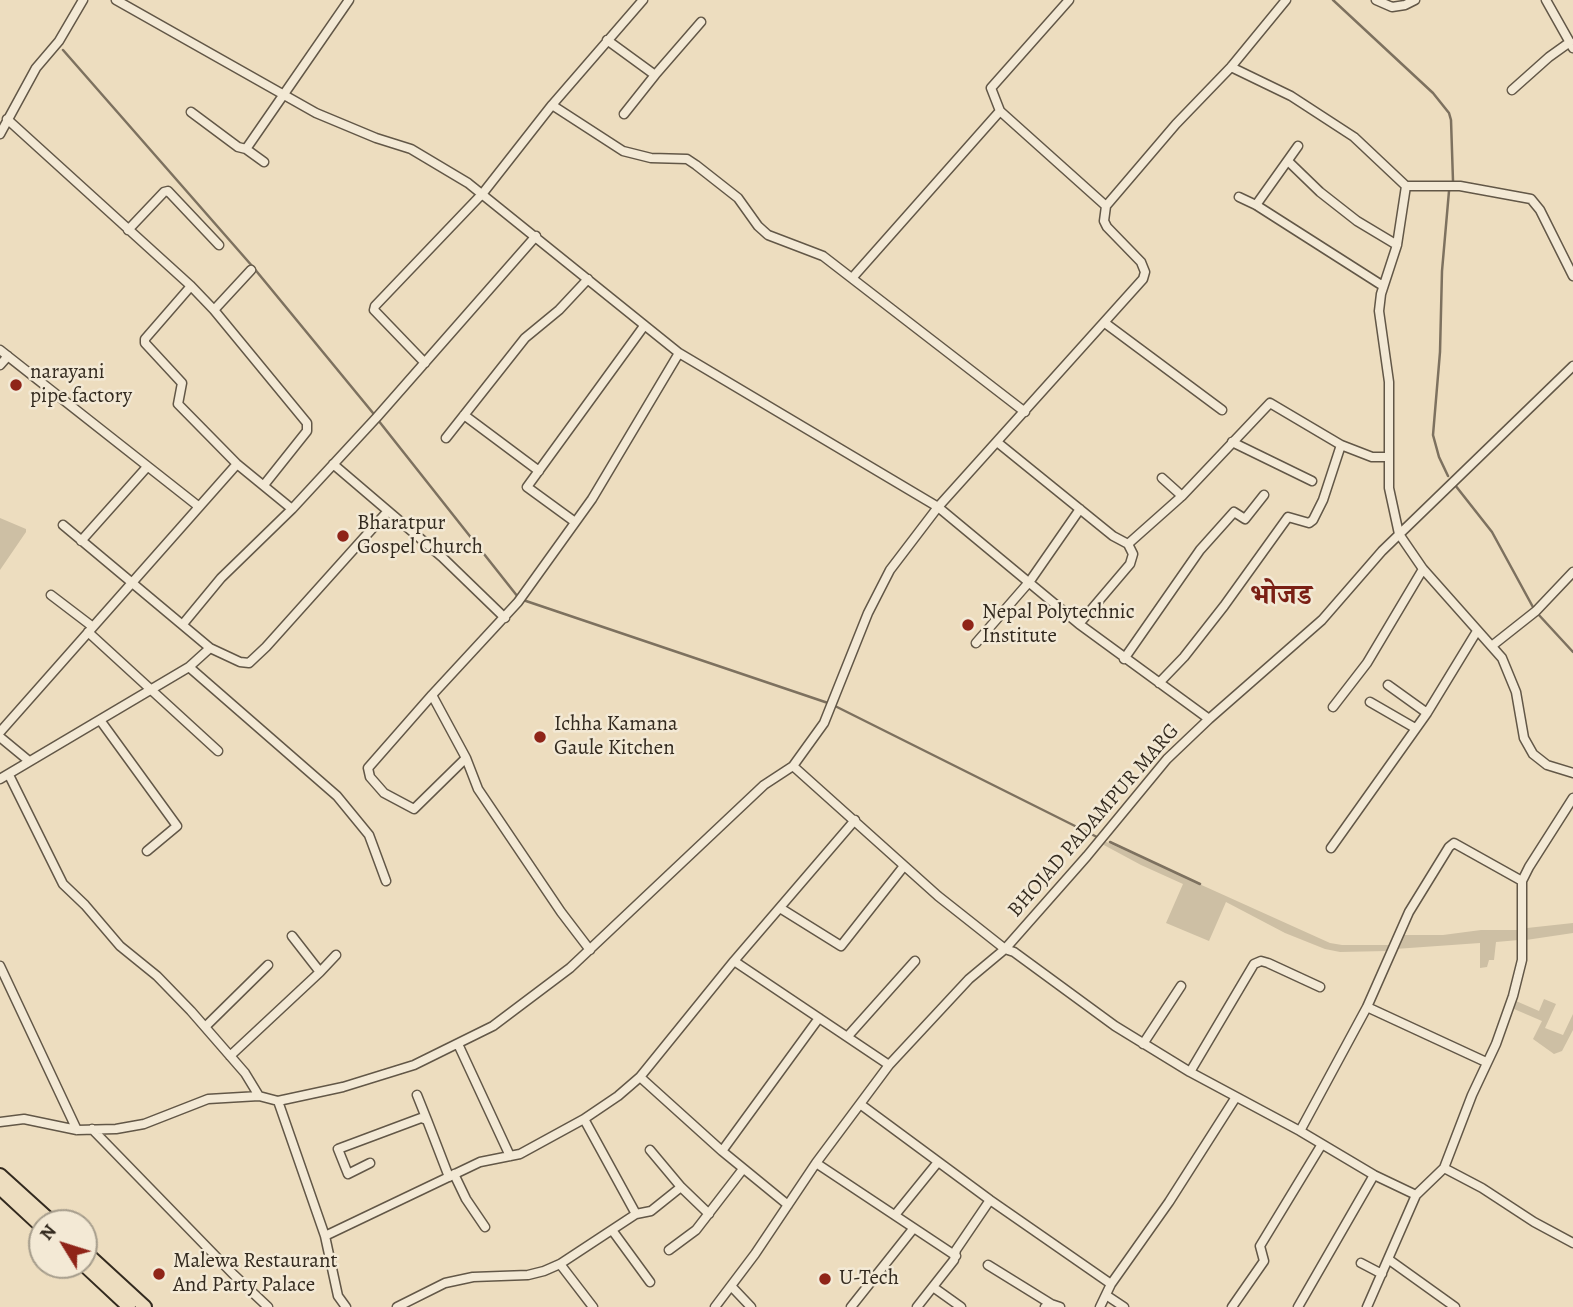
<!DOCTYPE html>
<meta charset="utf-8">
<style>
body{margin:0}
#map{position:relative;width:1573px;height:1307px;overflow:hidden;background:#edddbf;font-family:Alegreya,serif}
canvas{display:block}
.north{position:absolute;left:28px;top:1209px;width:70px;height:70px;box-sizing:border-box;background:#f3e9d5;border:2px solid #a69d8c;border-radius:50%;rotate:308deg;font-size:19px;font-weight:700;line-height:28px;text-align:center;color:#332a1f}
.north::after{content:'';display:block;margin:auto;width:24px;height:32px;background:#8f2418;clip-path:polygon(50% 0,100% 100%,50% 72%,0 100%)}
</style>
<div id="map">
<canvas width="1573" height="1307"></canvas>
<div class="north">N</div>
</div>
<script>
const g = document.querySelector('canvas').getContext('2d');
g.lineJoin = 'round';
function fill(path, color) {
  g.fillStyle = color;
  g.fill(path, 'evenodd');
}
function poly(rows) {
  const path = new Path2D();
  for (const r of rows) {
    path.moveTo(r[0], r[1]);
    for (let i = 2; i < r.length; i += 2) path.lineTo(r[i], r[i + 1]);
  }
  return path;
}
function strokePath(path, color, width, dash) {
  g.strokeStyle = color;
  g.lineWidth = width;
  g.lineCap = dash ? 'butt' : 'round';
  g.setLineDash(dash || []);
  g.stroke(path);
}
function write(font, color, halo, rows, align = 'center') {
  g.font = font + ' Alegreya,"Noto Serif Devanagari",serif';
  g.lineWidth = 5;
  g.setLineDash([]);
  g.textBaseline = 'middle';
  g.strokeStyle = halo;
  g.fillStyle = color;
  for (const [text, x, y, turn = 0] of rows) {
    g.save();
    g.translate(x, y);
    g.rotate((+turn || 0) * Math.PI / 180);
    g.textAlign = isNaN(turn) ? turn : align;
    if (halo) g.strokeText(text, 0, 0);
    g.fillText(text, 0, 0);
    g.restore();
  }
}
fill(poly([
 [0,518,26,529,26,532,0,570],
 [1104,841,1330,943,1342,945,1390,945,1387,951,1340,952,1325,949,1285,933,1226,902,1209,941,1166,923,1183,884,1141,865,1102,844],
 [1573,923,1573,933,1526,940,1527,928],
 [1481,930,1519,930,1519,940,1496,942,1494,960,1489,960,1487,967,1480,968,1480,943,1395,949,1402,935,1443,935],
 [1544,999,1556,1004,1545,1028,1563,1035,1573,1014,1573,1030,1562,1051,1554,1054,1533,1039,1542,1021,1514,1009,1516,1001,1539,1011]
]), '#cdbfa4');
strokePath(poly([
 [1333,0,1433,93,1449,113,1451,120,1453,181,1449,191,1442,271,1440,352,1433,435,1439,457,1448,476],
 [63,50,253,267,373,413],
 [378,420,518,597],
 [1455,485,1492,532,1534,609],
 [526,601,828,703],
 [1538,614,1573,652],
 [835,706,1097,837],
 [1110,842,1200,884]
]), '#7d715f', 2.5);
const minor = poly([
 [1376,0,1392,7,1405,5,1415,0],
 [1546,0,1573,48],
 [607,40,655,75,701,22],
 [1231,67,1291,96,1354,137,1406,186,1460,186,1531,199,1540,210,1573,276],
 [1512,90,1549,57,1570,42],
 [552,105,623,151,651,158,687,159,696,165,738,198,758,226,768,235,823,256,1025,412],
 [1000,111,991,88,1069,0],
 [191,112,238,147,246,149],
 [624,114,655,75],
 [7,119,191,286,214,310,307,423,307,431,264,485],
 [0,134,36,68,59,41,83,0],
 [264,162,246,149,349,0],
 [1289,162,1320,192,1357,221,1397,245],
 [1406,186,1397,245,1381,294,1379,311,1389,382,1389,488,1399,534,1423,569,1502,658,1516,692,1524,738,1533,754,1547,765,1573,773],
 [1239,197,1256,205,1383,286],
 [1256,205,1298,146],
 [128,230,164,192,168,191,219,245],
 [853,277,1000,111,1106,206],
 [191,286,145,339,145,343,182,383,178,404,237,464,292,509],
 [214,310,251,270],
 [1105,323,1222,410],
 [0,350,198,506],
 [425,363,374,310,375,306,483,193,552,105,643,0],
 [0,365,8,356],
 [464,415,539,471],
 [446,438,525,338,559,310,588,279],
 [997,442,1113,536,1128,544,1133,554,1130,564,1079,624],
 [1232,442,1312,481],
 [333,464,442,557,505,618],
 [1162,478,1182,496],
 [575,522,527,487,644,326],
 [63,525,210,648,240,662,249,663,266,647,388,511],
 [81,541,147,467],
 [1128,544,1182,496,1270,403,1341,445,1372,457,1388,457],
 [51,595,93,627],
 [183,624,221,578,292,509,377,417,536,236],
 [88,632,218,751],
 [976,643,1030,581,1080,509],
 [1493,645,1536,611,1573,572],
 [1124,659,1200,550,1234,512,1245,519,1264,495],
 [189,667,337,796,369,835,386,881],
 [1159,683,1184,657,1224,606,1288,517,1309,523,1313,520,1323,500,1341,445],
 [1388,685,1427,713],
 [432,695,368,768,370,777,384,793,414,809,466,758],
 [1370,702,1415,728],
 [1333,707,1367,663,1423,569],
 [1209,719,1079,624,938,507,1143,279,1145,272,1141,262,1107,227,1104,221,1106,206,1176,124,1231,67,1286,0],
 [100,720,177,826,147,851],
 [0,732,237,464],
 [0,737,29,761],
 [793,766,938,896,1005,949,1014,952,1115,1026,1190,1072,1300,1131,1374,1175,1416,1195],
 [9,775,63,884,85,905,120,946,157,976,191,1011,245,1073,259,1096],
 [0,779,189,667,210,648],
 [1331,848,1427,713,1477,631],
 [780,908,841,946,904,866],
 [590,950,561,912,478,789,466,758,432,695,518,602,592,499,679,353],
 [734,961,889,1065],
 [0,966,77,1130],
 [320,972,336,955],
 [1367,1007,1409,912,1449,847,1454,843,1522,881],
 [205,1027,268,965],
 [848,1036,915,961],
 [458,1044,510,1156],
 [1143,1044,1181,986],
 [230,1056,320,972,292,936],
 [1190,1072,1254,964,1261,961,1268,963,1320,987],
 [640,1077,722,1151,788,1205],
 [417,1095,427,1120],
 [278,1101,325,1236,338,1296,346,1307],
 [860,1104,990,1200,1111,1284],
 [0,1122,24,1119,77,1130,116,1129,144,1124,208,1099,259,1096,278,1101,343,1087,414,1065,493,1026,570,968,764,785,793,766,824,723,868,613,890,570,938,507,679,353,468,183,411,149,376,138,316,113,116,0],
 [92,1129,234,1275,268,1307],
 [1300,1131,1367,1007,1486,1062],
 [650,1150,681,1187,709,1214],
 [722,1151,819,1018],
 [370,1163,348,1174,338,1149,421,1118,427,1120,449,1177],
 [816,1163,956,1256],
 [1444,1168,1482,1188,1534,1222,1573,1243],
 [454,1174,466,1199,485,1227],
 [636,1214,651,1211,681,1187],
 [895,1215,938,1162],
 [612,1230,650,1282],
 [325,1236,480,1162,520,1154,584,1119,618,1096,640,1077,734,961,855,820],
 [669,1250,696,1230,743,1169],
 [1388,1259,1455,1307],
 [1361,1263,1382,1274],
 [560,1264,593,1307],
 [988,1265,1051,1304],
 [732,1287,751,1307],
 [933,1287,961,1307],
 [1106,1295,1124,1307],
 [397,1307,445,1283,473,1277,528,1275,544,1271,560,1264,636,1214,584,1119],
 [715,1307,755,1254,816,1163,889,1065,969,979,1005,949,1087,856,1167,759,1209,719,1322,620,1382,551,1573,366],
 [851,1307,913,1229],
 [917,1307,954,1260,956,1250,990,1200],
 [1045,1307,1051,1304,1060,1307],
 [1100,1307,1111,1284,1169,1202,1236,1097],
 [1232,1307,1264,1261,1260,1246,1322,1144],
 [1298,1307,1374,1175],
 [1367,1307,1416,1195,1444,1168,1472,1095,1496,1044,1513,996,1522,960,1522,881,1529,867,1573,798]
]);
const highway = poly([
 [0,1175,53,1223],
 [0,1188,42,1227],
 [84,1251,145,1307],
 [84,1265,129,1307]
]);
strokePath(minor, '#625747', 11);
strokePath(highway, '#332a1f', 16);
strokePath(minor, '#f3e9d5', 8);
strokePath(highway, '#edddbf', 12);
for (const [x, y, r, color] of [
 [16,385,7,"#8f2418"],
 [343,536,7,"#8f2418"],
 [968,625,7,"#8f2418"],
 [540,737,7,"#8f2418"],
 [159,1274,7,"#8f2418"],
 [825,1279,7,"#8f2418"]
]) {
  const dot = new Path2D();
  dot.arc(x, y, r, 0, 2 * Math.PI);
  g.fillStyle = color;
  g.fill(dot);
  strokePath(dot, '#f3e9d5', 2.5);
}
write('21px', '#332a1f', '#f3e9d5', [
 ["narayani",30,373],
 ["pipe factory",30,397],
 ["Bharatpur",357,524],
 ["Gospel Church",357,548],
 ["Nepal Polytechnic",982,613],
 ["Institute",982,637],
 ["Ichha Kamana",554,725],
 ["Gaule Kitchen",554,749],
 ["Malewa Restaurant",173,1262],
 ["And Party Palace",173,1286],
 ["U-Tech",839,1279]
], 'left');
write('21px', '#332a1f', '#f3e9d5', [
 ["BHOJAD PADAMPUR MARG",1094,821,-49]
]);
write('bold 28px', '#7a1f14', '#f3e9d5', [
 ["भोजड",1281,597]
]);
</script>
